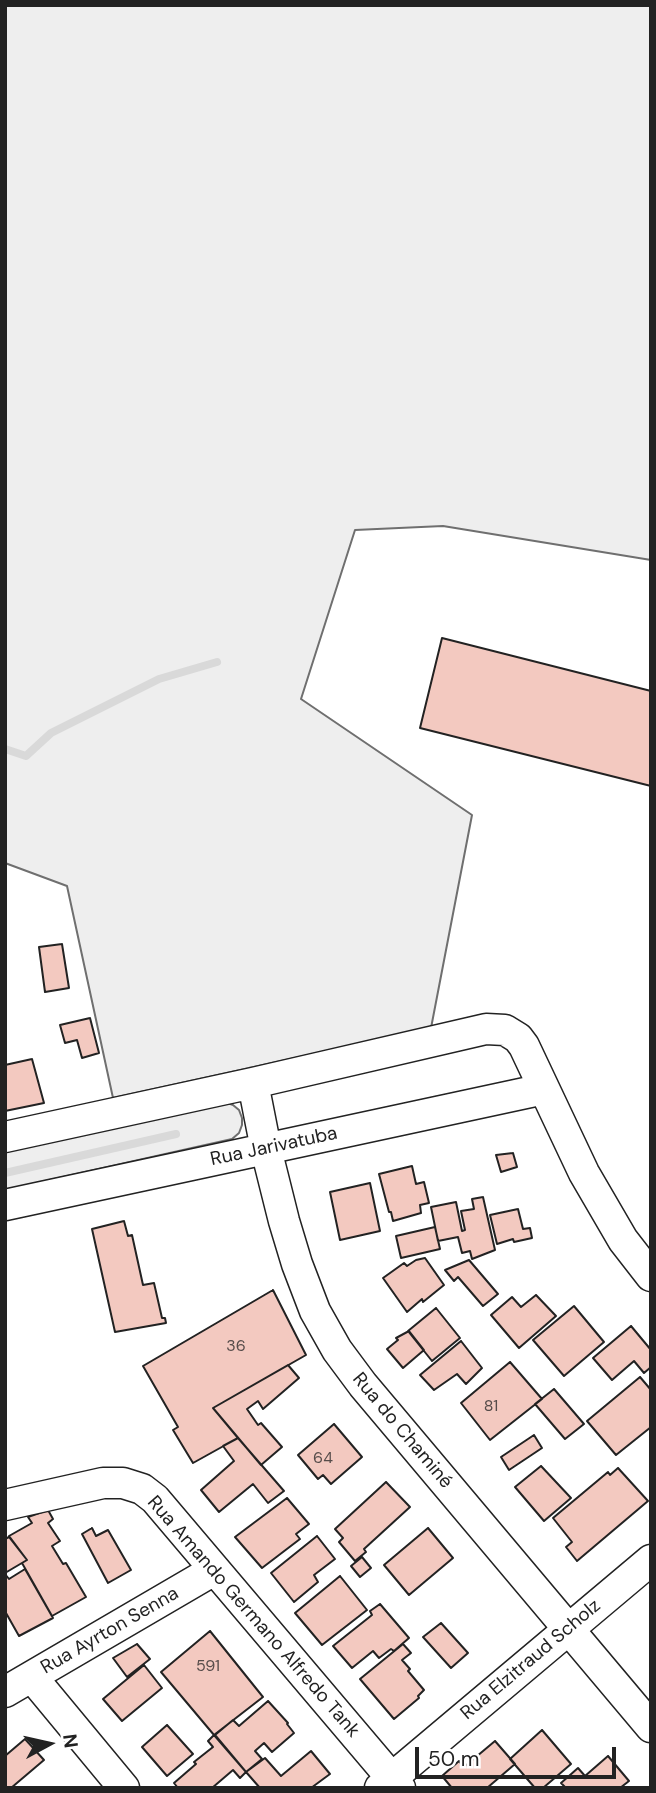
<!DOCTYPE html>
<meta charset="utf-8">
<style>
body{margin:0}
#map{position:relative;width:656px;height:1793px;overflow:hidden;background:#fff;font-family:"DM Sans",sans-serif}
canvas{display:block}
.frame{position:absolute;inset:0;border:7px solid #222;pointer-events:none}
.north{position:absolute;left:14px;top:1709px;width:70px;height:70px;-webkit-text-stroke:5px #fff;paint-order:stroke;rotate:82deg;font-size:19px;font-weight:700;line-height:28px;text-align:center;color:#222}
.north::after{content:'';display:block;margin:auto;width:24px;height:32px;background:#222;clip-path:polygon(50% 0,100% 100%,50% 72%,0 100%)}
.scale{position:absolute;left:415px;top:1747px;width:201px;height:32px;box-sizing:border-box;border:4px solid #222;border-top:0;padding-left:9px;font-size:21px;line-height:24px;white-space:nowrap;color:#222;-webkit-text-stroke:5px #fff;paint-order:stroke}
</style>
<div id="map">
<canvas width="656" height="1793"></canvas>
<div class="frame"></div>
<div class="north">N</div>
<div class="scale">50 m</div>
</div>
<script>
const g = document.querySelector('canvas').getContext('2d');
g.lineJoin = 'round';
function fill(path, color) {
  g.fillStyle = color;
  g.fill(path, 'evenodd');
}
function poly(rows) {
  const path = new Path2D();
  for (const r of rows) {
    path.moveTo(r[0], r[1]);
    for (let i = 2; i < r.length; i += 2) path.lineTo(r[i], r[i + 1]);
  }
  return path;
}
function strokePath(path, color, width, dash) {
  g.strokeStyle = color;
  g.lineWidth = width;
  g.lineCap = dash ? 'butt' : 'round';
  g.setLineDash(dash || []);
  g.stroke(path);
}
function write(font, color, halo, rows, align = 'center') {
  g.font = font + ' "DM Sans",sans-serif';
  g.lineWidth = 5;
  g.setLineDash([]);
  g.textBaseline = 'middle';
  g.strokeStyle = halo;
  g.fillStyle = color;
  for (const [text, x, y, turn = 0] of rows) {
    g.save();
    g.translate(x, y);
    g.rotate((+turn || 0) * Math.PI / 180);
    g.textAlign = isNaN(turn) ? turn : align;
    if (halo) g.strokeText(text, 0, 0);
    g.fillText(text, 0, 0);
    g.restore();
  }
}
const green = poly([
 [5,5,651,5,651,560,443,526,355,530,301,699,472,815,431,1028,113,1098,67,886,5,863,5,5],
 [225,1102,233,1105,239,1110,242,1118,242,1125,239,1133,232,1139,5,1190,5,1150,225,1102]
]);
fill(green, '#eee');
strokePath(green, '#6f6f6f', 2);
strokePath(poly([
 [5,749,26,756,51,733,159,679,217,662],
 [5,1173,176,1134]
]), '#d9d9d9', 8);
const building = poly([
 [442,638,651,691,651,786,420,728,442,638],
 [62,944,69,988,45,992,39,947,62,944],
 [90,1018,99,1053,82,1058,77,1040,65,1043,60,1025,90,1018],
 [32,1059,44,1103,5,1111,5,1065,32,1059],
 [513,1153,517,1167,501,1172,496,1155,513,1153],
 [412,1166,416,1184,424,1182,429,1203,420,1205,421,1213,393,1221,391,1212,389,1212,379,1174,412,1166],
 [370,1183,380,1231,340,1240,330,1192,370,1183],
 [483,1197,495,1250,472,1259,470,1251,462,1253,458,1237,438,1241,431,1207,456,1202,462,1231,465,1230,461,1211,474,1209,472,1199,483,1197],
 [518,1209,523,1229,530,1228,532,1238,514,1242,513,1239,497,1244,490,1215,518,1209],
 [124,1221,128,1236,132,1235,143,1285,154,1283,162,1318,165,1318,166,1323,115,1332,92,1229,124,1221],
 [435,1227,440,1249,401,1258,396,1236,435,1227],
 [425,1258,444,1285,423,1302,422,1299,407,1312,383,1278,404,1263,407,1266,416,1260,425,1258],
 [469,1260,498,1294,483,1306,458,1277,454,1281,445,1270,469,1260],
 [273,1290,306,1355,213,1408,238,1438,193,1463,173,1430,178,1427,143,1366,273,1290],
 [536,1295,556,1316,519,1348,491,1315,512,1297,521,1307,536,1295],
 [574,1306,604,1342,564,1376,533,1340,574,1306],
 [436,1308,460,1338,432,1361,408,1331,436,1308],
 [631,1326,651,1350,651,1367,644,1373,634,1361,612,1380,593,1358,631,1326],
 [409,1331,424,1350,403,1368,387,1349,398,1340,396,1338,409,1331],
 [461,1341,482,1368,466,1384,457,1374,434,1390,420,1375,461,1341],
 [510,1362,542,1399,490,1440,461,1403,510,1362],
 [288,1365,299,1378,263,1409,258,1401,247,1409,258,1425,261,1423,282,1447,261,1465,213,1408,288,1365],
 [640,1377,651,1390,651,1427,616,1455,587,1421,640,1377],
 [554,1389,584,1424,565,1439,535,1404,554,1389],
 [334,1424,362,1457,331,1484,323,1475,318,1479,298,1455,334,1424],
 [534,1435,542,1448,509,1470,501,1457,534,1435],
 [238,1438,284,1491,268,1503,253,1484,219,1512,201,1490,234,1461,223,1446,238,1438],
 [541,1466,571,1498,544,1521,515,1487,541,1466],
 [618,1468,648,1501,577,1561,566,1547,572,1542,553,1518,608,1472,610,1475,618,1468],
 [386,1482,410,1507,364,1549,366,1552,355,1561,339,1542,343,1538,335,1529,386,1482],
 [287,1498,309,1524,296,1534,300,1539,262,1568,235,1537,287,1498],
 [48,1510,53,1519,48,1523,60,1541,52,1546,63,1564,66,1563,86,1597,52,1616,22,1563,27,1560,9,1536,32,1523,28,1517,48,1510],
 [92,1528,96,1536,108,1530,131,1570,108,1583,82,1534,92,1528],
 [428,1528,453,1558,409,1595,384,1565,428,1528],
 [317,1536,335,1559,314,1575,318,1582,294,1602,271,1573,317,1536],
 [9,1537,27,1560,5,1573,5,1539,9,1537],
 [362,1557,371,1568,360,1577,351,1566,362,1557],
 [25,1569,53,1618,19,1636,6,1613,5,1614,5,1574,9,1579,25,1569],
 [340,1576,367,1610,322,1645,295,1613,340,1576],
 [380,1604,409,1638,394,1651,391,1649,379,1658,373,1651,352,1668,333,1646,372,1615,370,1611,380,1604],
 [441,1623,468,1653,451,1668,423,1637,441,1623],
 [210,1631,263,1697,214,1735,161,1672,210,1631],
 [137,1644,150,1659,127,1677,113,1658,137,1644],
 [403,1644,411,1653,402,1660,410,1669,408,1671,424,1690,418,1696,419,1698,394,1719,360,1679,403,1644],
 [144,1665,162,1688,122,1721,103,1699,144,1665],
 [268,1701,288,1723,287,1724,294,1733,272,1752,264,1743,255,1751,262,1759,246,1772,215,1735,233,1720,239,1726,268,1701],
 [167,1725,193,1754,167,1776,142,1747,167,1725],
 [542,1730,571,1764,543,1788,535,1788,510,1759,542,1730],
 [214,1735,246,1772,240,1778,233,1770,212,1788,178,1788,174,1783,196,1764,194,1762,213,1747,208,1741,214,1735],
 [25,1739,44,1760,11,1788,5,1788,5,1756,25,1739],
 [495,1741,515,1764,487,1788,452,1788,442,1776,459,1761,464,1767,495,1741],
 [311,1751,330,1774,311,1788,260,1788,246,1772,265,1758,281,1776,311,1751],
 [608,1756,629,1781,620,1788,566,1788,561,1783,578,1768,585,1776,608,1756]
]);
fill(building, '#f3c9c0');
strokePath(building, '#222', 2);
const minor = poly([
 [253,1083,266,1149,284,1221,297,1264,315,1311,337,1350,363,1385,651,1727],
 [5,1137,253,1083,486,1029,505,1030,518,1038,524,1046,584,1173,623,1240,651,1276],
 [5,1205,544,1089],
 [5,1505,103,1483,123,1483,142,1489,155,1499,400,1788],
 [32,1677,124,1788],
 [5,1692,214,1570],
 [380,1788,651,1560]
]);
strokePath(minor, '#222', 33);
strokePath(minor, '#fff', 30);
write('16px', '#564c4a', null, [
 ["36",236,1347],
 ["81",491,1407],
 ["64",323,1459],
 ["591",208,1667]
]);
write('19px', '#222', '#fff', [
 ["Rua Jarivatuba",274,1147,-12],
 ["Rua do Chaminé",402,1431,50],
 ["Rua Amando Germano Alfredo Tank",253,1617,49],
 ["Rua Ayrton Senna",110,1631,-30],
 ["Rua Elzitraud Scholz",531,1660,-40]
]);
</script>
